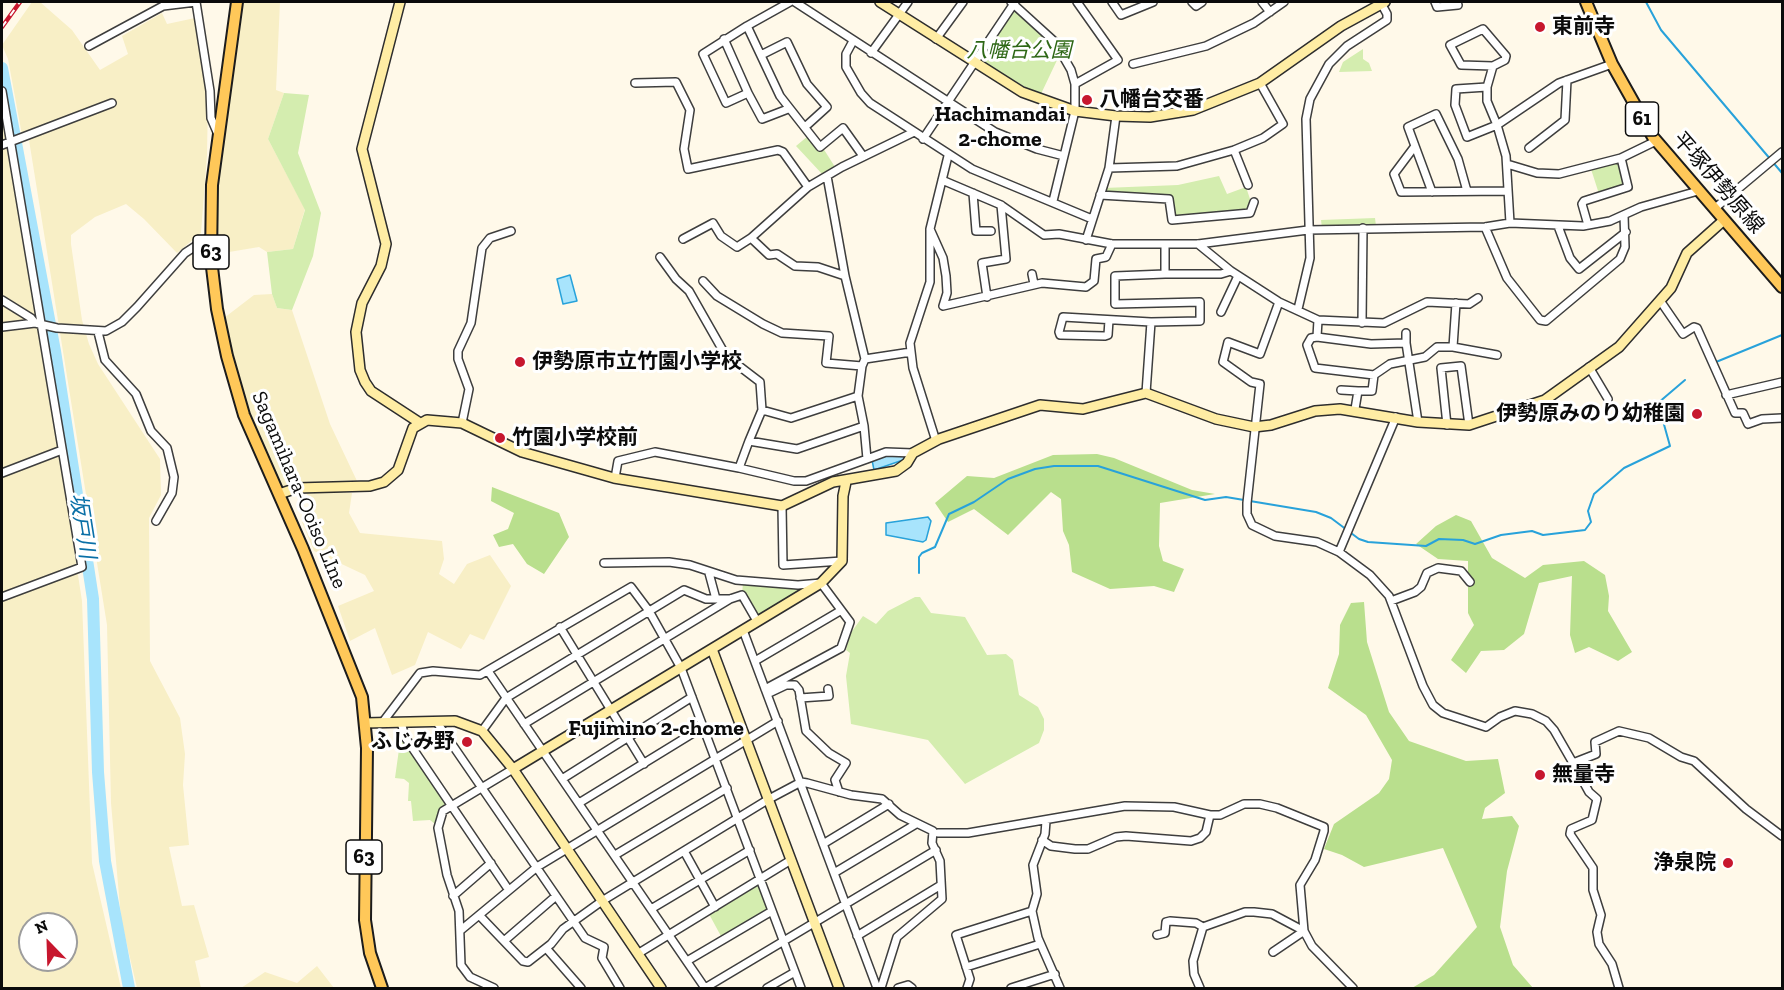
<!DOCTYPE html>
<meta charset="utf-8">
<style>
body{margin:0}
#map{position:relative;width:1784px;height:990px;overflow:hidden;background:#fff9e9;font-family:"Zilla Slab",serif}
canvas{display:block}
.frame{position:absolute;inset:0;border:3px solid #0b0b0b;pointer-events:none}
.north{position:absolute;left:18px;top:912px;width:60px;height:60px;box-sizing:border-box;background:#fff;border:2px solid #9d9d9d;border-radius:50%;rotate:337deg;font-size:16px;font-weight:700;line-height:24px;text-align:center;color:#0b0b0b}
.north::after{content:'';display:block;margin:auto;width:21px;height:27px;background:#c7172e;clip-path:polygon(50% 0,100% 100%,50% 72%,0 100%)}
</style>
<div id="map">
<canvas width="1784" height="990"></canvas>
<div class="frame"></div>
<div class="north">N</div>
</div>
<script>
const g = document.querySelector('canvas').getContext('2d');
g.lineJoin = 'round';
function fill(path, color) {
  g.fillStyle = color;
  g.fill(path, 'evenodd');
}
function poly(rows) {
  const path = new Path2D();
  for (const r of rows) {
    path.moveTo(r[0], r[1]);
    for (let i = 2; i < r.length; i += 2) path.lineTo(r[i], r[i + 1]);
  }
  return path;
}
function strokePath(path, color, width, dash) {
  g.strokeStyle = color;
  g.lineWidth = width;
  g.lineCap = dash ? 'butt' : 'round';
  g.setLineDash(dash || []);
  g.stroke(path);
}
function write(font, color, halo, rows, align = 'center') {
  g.font = font + ' "Zilla Slab","Noto Sans JP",serif';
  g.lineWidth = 6;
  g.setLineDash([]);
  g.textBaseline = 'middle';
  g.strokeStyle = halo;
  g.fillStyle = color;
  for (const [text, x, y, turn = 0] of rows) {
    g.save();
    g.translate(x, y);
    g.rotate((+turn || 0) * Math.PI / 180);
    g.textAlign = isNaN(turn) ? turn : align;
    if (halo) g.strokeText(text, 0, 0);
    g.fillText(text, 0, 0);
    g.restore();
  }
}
fill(poly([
 [32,2,40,2,72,30,100,70,128,54,122,36,162,13,167,24,195,18,208,98,207,155,201,233,177,253,144,219,126,204,95,217,71,235,71,244,82,320,89,344,98,364,160,459,161,495,149,518,150,661,180,718,185,754,183,785,189,845,169,847,182,906,194,905,209,957,195,961,201,988,137,988,121,919,111,803,107,625,29,140,22,135,8,59,2,45],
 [244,2,280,2,276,90,284,93,268,139,305,209,293,249,267,252,259,247,217,254,219,174],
 [2,112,41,336,82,601,92,863,121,988,2,988],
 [30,924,66,924,66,960,30,960],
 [272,294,277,308,292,310,330,424,357,481,282,487,257,436,235,369,224,318,254,295],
 [306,491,352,493,349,513,360,533,442,541,444,559,439,574,454,584,467,564,490,555,511,586,484,640,470,634,461,649,428,632,415,665,392,675,375,628,350,641,338,606,374,591,365,575,314,551,302,522,314,515],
 [317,966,334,988,241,988,265,972,297,983]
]), '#f8efc6');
fill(poly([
 [1012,8,1047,37,1059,56,1040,96,979,59],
 [1363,49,1363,59,1369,63,1372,71,1339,72,1343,62],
 [284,93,309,95,298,153,321,213,313,256,292,310,277,308,272,294,267,252,293,249,305,210,268,139],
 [808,136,823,148,835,167,823,175,796,146],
 [1616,161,1619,163,1626,183,1599,194,1591,169],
 [1219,176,1227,194,1246,187,1252,205,1251,210,1174,218,1172,200,1103,193,1104,188,1178,185],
 [1375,218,1376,226,1322,228,1321,220],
 [743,583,801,586,801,592,761,615,756,615,742,594],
 [915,597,920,597,931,613,965,617,987,655,1006,654,1013,660,1019,695,1038,707,1044,719,1044,730,1039,743,965,784,928,740,851,724,846,676,850,653,846,650,850,634,863,616,876,624,888,611],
 [400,742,404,742,448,805,435,824,430,820,413,821,411,801,408,801,409,783,404,779,395,778],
 [759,884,768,910,722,938,709,914]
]), '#d4edaf');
fill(poly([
 [1097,454,1114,458,1192,490,1215,494,1160,503,1159,546,1163,561,1184,569,1174,592,1154,586,1110,589,1072,572,1069,545,1063,531,1061,499,1051,492,1008,535,974,509,948,522,935,503,967,476,994,478,1053,455],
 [492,487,559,513,569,537,544,574,527,564,513,544,499,547,493,535,508,529,514,513,491,501],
 [1456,515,1471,521,1492,558,1525,578,1543,565,1584,561,1605,575,1609,596,1608,611,1632,652,1618,661,1589,647,1575,653,1570,635,1572,576,1539,583,1524,634,1504,650,1481,651,1466,673,1451,660,1474,625,1468,613,1468,561,1438,559,1416,544,1436,526],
 [1364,602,1367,642,1389,712,1409,741,1466,761,1498,759,1505,793,1485,808,1482,819,1512,816,1519,826,1507,871,1500,927,1513,965,1533,988,1412,988,1434,975,1477,927,1443,848,1364,867,1342,855,1324,849,1334,824,1379,793,1389,779,1392,760,1366,715,1328,688,1339,654,1340,625,1351,603]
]), '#b9df8d');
const water = poly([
 [570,275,577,301,563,304,557,279,570,275],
 [886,455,905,455,906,459,874,470,872,460,886,455],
 [928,517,931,521,926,540,923,542,886,535,886,523,928,517]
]);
fill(water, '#a8e4fc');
strokePath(water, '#28a2da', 1.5);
strokePath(poly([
 [1646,2,1661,30,1782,173],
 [1716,362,1782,335],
 [919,573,919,557,922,553,935,547,949,514,974,502,1008,479,1035,469,1054,466,1098,466,1205,500,1226,497,1316,512,1331,518,1359,539,1368,542,1426,546,1439,539,1463,540,1475,544,1501,535,1532,531,1543,535,1585,530,1591,522,1588,511,1594,494,1624,468,1670,446,1658,403,1685,380]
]), '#28a2da', 2);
strokePath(poly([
 [2,68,55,351,93,599,98,772,105,861,129,988]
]), '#a8e4fc', 12);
const street = poly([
 [790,2,747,26,780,96,820,147,843,128,863,156],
 [795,2,995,132,1037,149,1064,156],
 [1011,2,1055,42,1071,70,1075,84,1075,111,1053,201],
 [1112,2,1121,15,1153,2],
 [1192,2,1196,6,1202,2],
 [1262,2,1270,12],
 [1435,2,1437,7,1458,5],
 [747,26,703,54,726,103,748,93,762,119,788,109],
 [724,39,748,93],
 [936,39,963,2],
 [853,41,846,54,846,67,861,93,870,103,972,169,1092,219],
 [89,46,163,6,196,2,210,91,211,118,217,132],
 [871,53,908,2],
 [761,55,787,42,807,84,827,107,805,127],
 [1133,64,1206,46,1254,23,1284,2],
 [1493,66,1461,65,1450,45,1483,29,1506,56,1505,60,1493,66,1487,87,1456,89,1455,105,1467,137,1497,125,1506,156,1510,223],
 [635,83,676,82,690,110,684,149,688,169,778,150,783,152,808,187],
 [1075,84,1118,60,1077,2],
 [1487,87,1487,101,1497,125,1559,83,1612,64],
 [2,91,82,567,2,597],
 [923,139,1015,2],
 [2,145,112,103],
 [1415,146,1432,192],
 [1529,148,1565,120,1567,80],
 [1234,150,1248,185],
 [1507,164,1537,173,1559,174,1621,158,1656,141],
 [1109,168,1177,166,1234,150,1263,138,1283,124,1260,83],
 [827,176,845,276,865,359,862,366],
 [942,180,1001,205,1044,235,1059,234,1112,244,1198,244,1308,230,1485,227,1510,223,1583,226,1610,221,1641,207,1698,191],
 [1467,191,1458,159,1436,114,1408,127,1415,146,1394,174,1401,192,1508,191],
 [973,193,976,231,991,231],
 [1100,195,1169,199,1172,220,1250,213,1254,202],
 [1714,209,1782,152],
 [1588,225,1582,204,1584,201,1628,187,1621,158],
 [1558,226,1570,258,1579,269,1626,232],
 [1485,227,1507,278,1540,320,1546,321,1620,259,1625,247,1624,215],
 [930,229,948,156],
 [751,238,769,255,777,254,795,266,818,267,845,276],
 [683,239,713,223,721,236,737,247,751,238,808,187,842,167,914,132],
 [1086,240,1109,168,1116,116],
 [1198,244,1231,271,1279,302,1318,320,1384,323,1427,302,1469,304,1478,298],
 [660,257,676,279,689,291,726,356,760,382,762,410],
 [1032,274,1034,284],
 [1165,274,1221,274,1231,271],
 [703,281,717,296,763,324,782,333,829,336,826,363,862,366,858,396,791,418,762,410,749,441,797,449,864,426,867,459,886,452,913,453],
 [987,297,982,263,1006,259,1001,205],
 [2,300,31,318,35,323],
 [1279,302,1260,354,1228,342,1223,362,1251,382,1260,384,1247,503,1247,514,1252,525,1275,536,1317,542,1339,552,1370,575,1389,596,1423,686,1433,705,1443,713,1486,727,1500,717,1515,711,1532,714,1546,721,1554,730,1573,763,1596,754,1595,742,1619,731,1649,738,1681,757,1694,761,1746,809,1782,836],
 [1661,302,1683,334,1694,327,1697,328,1735,413,1743,413,1748,424,1762,419,1782,418],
 [1298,309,1310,258,1306,119,1310,99,1329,64,1347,46,1387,20,1387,14,1381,3],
 [1221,312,1238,276],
 [1109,320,1108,335,1105,336,1060,335,1059,332,1063,317,1151,322],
 [1362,323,1363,228],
 [2,327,35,323,57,328,106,331,122,322,137,307,185,253,211,236],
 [98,332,105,360,136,394,151,431,167,448,174,477,172,493,156,521],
 [1317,337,1318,320],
 [1406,343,1418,422],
 [1453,347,1456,303],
 [865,359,911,352],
 [1589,367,1608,399],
 [1374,375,1315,368,1307,345,1311,338,1317,337,1371,344,1406,343,1406,333],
 [1341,390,1358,391],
 [1146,393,1151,322,1200,321,1200,302,1115,304,1115,276,1165,274,1165,244],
 [1726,395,1782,382],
 [858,396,864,426],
 [1355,409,1358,391,1372,391,1374,375,1390,364,1425,357,1437,347,1453,347,1497,355],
 [462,423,469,389,458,359,458,351,471,323,482,248,490,238,511,231],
 [1447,425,1441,368,1461,366,1469,425],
 [749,441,739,468,794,481,806,481,867,459],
 [936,441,913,368,910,343,930,282,930,229,943,258,946,276,947,293,943,306,1042,283,1086,287,1094,281,1096,259,1106,257,1112,244],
 [2,473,62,450],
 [615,478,618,461,655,452,739,468],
 [782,506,783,565,842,561],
 [1339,552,1396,417],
 [604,563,669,562,690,565,736,580,798,585,821,583,850,622,841,648,765,689],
 [709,573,716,599],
 [1391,601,1415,592,1421,587,1427,573,1438,568,1461,571,1470,582],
 [560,627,644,764],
 [743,630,877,988],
 [755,661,840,611],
 [488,671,705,988,936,850],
 [767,694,786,685,795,685,799,690,806,731,829,753,846,763,835,780,839,792],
 [800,698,829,696,828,689],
 [436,721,585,938,604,947,602,958,620,988],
 [401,722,405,737,508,889],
 [382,723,420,673,433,671,480,675,631,587,649,611,681,668,801,988],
 [524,724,730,599],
 [482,731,506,698,684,590,706,599,730,599,742,595,757,621],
 [1573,763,1589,792,1597,799,1592,820,1571,829,1570,834,1593,868,1593,890,1601,915,1597,932,1599,944,1612,964,1619,988],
 [562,779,692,697],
 [579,803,703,727],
 [1046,821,1045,834,1033,865,1037,894,1032,911,1038,938,1060,988],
 [938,833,968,833,1125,806,1174,807,1210,815,1220,815,1244,804,1260,804,1277,808,1324,827,1324,831,1315,860,1300,885,1304,931,1273,952],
 [1042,840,1051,846,1075,849,1088,849,1116,837,1126,836,1191,841,1200,838,1206,832,1210,815],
 [823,844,889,804],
 [684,851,715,907],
 [615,855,727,788],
 [834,873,916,824],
 [453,896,491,863],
 [651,909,750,850],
 [479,915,523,961,528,962,551,944,563,929,602,901,769,799,801,782,807,783,851,795,882,799,900,815,933,831,932,843,940,861,942,899,897,937,881,988],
 [461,930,537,867,778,721],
 [1157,935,1165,933,1166,922,1170,921,1196,923,1203,927],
 [857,936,941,885],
 [504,941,556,896],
 [546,948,581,988],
 [639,953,791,860],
 [687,961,772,911],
 [966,967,1040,944],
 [494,988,470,977,461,965,459,911,447,875,438,828,443,811,513,769],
 [767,988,795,972],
 [898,988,908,985,912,988],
 [967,988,970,979,956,935,1032,911],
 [1011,988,1055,974],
 [1200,988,1194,974,1193,961,1203,927,1245,912,1254,912,1272,914,1304,931,1312,946,1353,988]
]);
const secondary = poly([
 [400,2,362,149,386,244,381,266,362,303,356,332,360,370,365,382,371,391,420,423],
 [880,2,1022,92,1075,111,1116,116,1150,117,1193,110,1260,83,1341,26,1385,2],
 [279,494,297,488,370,486,384,482,398,470,413,428,427,420,462,423,522,452,614,478,782,506,833,482,896,471,907,463,913,453,939,439,1040,405,1083,409,1146,393,1216,419,1254,427,1271,425,1315,411,1340,409,1418,422,1469,425,1545,400,1619,347,1671,288,1687,253,1724,220],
 [712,649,839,988],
 [365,723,455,721,482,731,513,769,661,988],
 [513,769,821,583,842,561,843,496,846,482]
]);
const primary = poly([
 [237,2,212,185,211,259,217,309,227,356,244,415,303,549,362,697,367,748,365,920,370,953,382,988],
 [1586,2,1612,64,1653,137,1782,287]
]);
strokePath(street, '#3e3e3e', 10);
strokePath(secondary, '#2d2d2d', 12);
strokePath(primary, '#1c1c1c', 14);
strokePath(street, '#fff', 7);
strokePath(secondary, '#ffeda4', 9);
strokePath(primary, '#ffc859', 10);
const rail = poly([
 [2,27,20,2]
]);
strokePath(rail, '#c7172e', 4.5);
strokePath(rail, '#fff', 2, [7]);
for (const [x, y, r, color] of [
 [1540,27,6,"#c7172e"],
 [1087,100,6,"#c7172e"],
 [520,362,6,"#c7172e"],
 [1697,414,6,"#c7172e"],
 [500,438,6,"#c7172e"],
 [467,742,6,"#c7172e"],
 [1540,775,6,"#c7172e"],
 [1728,863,6,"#c7172e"]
]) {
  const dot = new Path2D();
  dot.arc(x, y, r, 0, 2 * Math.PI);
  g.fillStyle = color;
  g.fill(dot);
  strokePath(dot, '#fff', 2);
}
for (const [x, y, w] of [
 [1642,119,33],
 [211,252,36],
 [364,857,36]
]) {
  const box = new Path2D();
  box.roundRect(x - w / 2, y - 17, w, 34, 4.5);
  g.fillStyle = '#fff';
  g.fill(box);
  strokePath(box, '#0b0b0b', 1.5);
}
write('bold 20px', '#0b0b0b', null, [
 ["61",1642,119],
 ["63",211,252],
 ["63",364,857]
]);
write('bold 21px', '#0b0b0b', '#fff', [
 ["東前寺",1552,27],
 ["八幡台交番",1099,100],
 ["伊勢原市立竹園小学校",532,362],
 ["伊勢原みのり幼稚園",1685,414,"right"],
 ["竹園小学校前",512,438],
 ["ふじみ野",455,742,"right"],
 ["無量寺",1552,775],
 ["浄泉院",1716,863,"right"]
], 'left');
write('italic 21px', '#2e6816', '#fff', [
 ["八幡台公園",1019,51]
]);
write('21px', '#0b0b0b', '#fff', [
 ["平塚伊勢原線",1718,183,49],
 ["Sagamihara-Ooiso LIne",299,490,67]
]);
write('bold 22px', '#0b0b0b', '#fff', [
 ["Hachimandai",1000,115],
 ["2-chome",1000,140],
 ["Fujimino 2-chome",656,729]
]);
write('italic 22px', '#0a70a7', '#fff', [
 ["坂戸川",82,526,81]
]);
</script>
